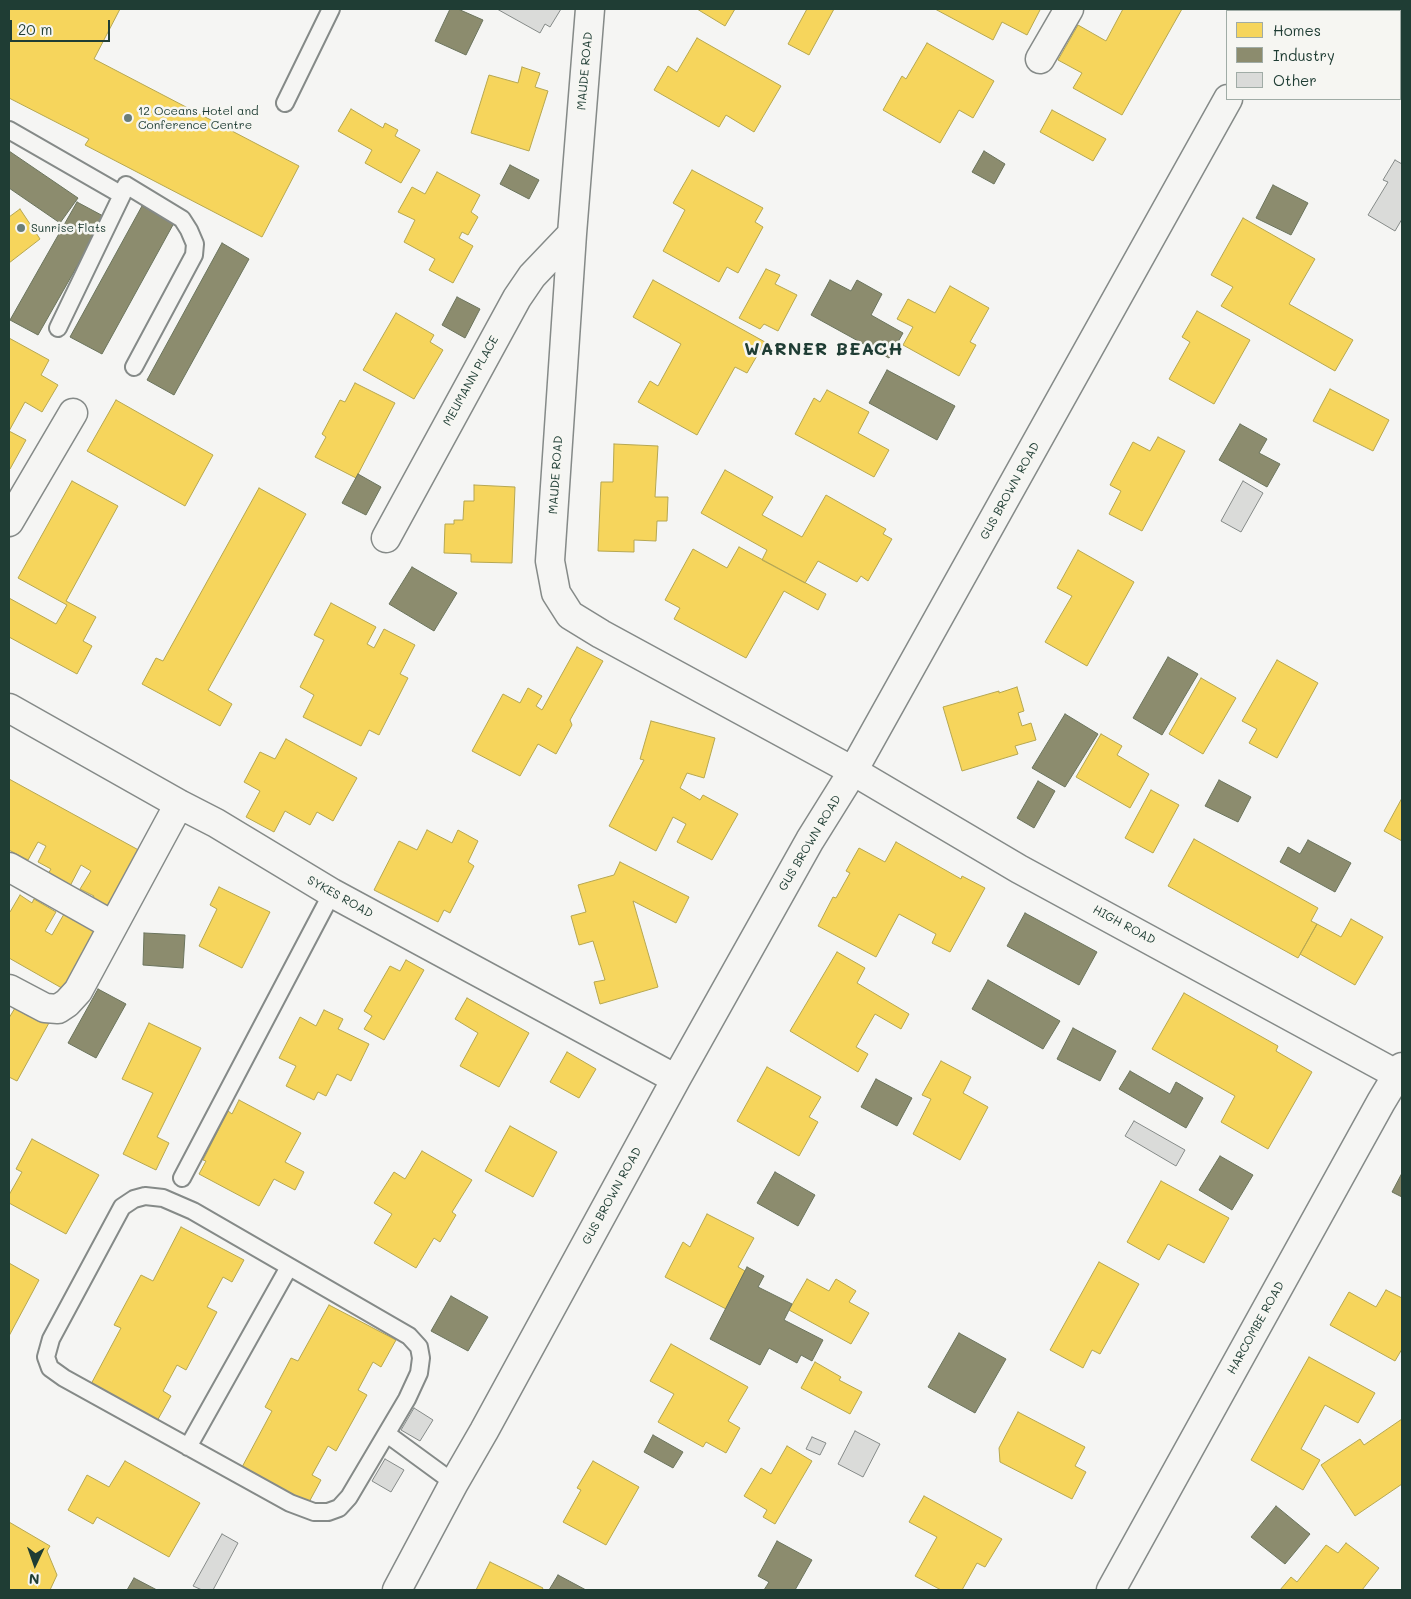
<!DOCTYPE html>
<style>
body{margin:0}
#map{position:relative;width:1411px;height:1599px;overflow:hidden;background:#f5f5f3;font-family:Mali,sans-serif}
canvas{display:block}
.frame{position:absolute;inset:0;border:10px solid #1f3d34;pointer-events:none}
.legend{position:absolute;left:1226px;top:10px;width:175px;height:90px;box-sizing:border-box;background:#f6f6f2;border:1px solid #a0aca6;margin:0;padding:6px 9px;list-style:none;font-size:15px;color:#1f3d34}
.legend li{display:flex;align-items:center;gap:10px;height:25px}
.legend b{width:25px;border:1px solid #a0aca6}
.north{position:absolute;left:10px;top:1539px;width:50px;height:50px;-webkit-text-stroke:4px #f6f6f2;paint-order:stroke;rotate:183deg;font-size:14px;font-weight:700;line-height:20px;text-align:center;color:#1f3d34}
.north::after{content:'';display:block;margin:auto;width:18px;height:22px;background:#1f3d34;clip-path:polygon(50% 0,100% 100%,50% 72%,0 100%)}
.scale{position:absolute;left:10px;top:20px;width:100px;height:22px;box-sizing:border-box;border:2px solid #1f3d34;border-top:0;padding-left:6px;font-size:15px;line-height:18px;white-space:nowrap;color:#1f3d34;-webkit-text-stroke:4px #f6f6f2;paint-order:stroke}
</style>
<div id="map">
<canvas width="1411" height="1599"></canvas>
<div class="frame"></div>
<ul class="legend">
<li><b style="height:14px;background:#f6d55c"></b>Homes</li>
<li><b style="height:14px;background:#8c8c6e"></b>Industry</li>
<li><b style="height:14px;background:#dadbd9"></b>Other</li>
</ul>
<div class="north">N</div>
<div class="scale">20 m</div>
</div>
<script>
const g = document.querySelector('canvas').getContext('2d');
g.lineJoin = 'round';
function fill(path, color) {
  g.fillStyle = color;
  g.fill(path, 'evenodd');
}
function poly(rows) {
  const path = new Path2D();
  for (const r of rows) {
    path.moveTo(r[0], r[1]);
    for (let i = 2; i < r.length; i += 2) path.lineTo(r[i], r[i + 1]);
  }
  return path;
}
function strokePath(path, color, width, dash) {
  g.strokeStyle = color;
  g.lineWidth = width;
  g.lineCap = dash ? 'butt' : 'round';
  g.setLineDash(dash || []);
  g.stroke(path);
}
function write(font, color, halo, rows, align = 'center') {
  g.font = font + ' Mali,sans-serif';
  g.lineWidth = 5;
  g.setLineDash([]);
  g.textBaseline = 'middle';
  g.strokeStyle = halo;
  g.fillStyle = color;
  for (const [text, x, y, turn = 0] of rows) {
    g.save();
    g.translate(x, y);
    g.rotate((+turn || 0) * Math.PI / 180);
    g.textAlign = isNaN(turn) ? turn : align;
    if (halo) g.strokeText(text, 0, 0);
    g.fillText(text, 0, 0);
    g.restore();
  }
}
const homes = poly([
 [9,9,120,9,94,59,299,166,262,237,85,145,89,139,9,98,9,9],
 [697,9,735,9,725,26,697,9],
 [807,9,834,9,809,55,788,44,807,9],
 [935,9,1038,9,1040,10,1027,35,1002,22,993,40,935,9],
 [1123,9,1182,9,1122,115,1073,88,1082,73,1058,60,1078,25,1106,41,1123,9],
 [697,38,781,86,754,132,726,115,719,127,654,90,668,66,677,72,697,38],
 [927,43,994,81,973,118,959,110,940,143,883,110,902,76,906,79,927,43],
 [522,67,540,73,535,87,548,91,529,151,471,133,489,75,518,83,522,67],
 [351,109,383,128,385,123,398,130,395,136,420,150,401,183,365,163,372,150,338,131,351,109],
 [1052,110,1106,139,1093,161,1040,132,1052,110],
 [692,170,763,208,755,222,763,227,738,273,727,267,719,282,663,251,685,210,673,203,692,170],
 [437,172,480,195,471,212,478,217,468,235,462,232,459,238,473,246,453,283,429,270,435,259,404,242,415,220,398,212,412,187,425,194,437,172],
 [20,209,40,239,9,263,9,217,20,209],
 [1243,218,1315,259,1289,304,1353,340,1335,371,1221,306,1233,287,1211,275,1243,218],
 [766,269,780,275,775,284,797,295,778,331,764,324,760,329,739,318,766,269],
 [653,280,765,342,747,373,735,367,697,435,638,402,650,381,658,386,681,344,633,317,653,280],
 [950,286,989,308,970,342,976,345,959,376,903,345,913,327,897,319,908,299,935,313,950,286],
 [1197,311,1250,340,1214,404,1169,379,1190,342,1182,337,1197,311],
 [396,313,434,335,430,342,443,350,414,399,363,370,396,313],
 [9,338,49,360,41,375,58,385,42,412,25,402,9,431,26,440,10,469,9,469,9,338],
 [355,383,395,403,356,478,315,457,326,437,322,434,340,400,345,402,355,383],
 [1330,389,1389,420,1373,451,1313,421,1330,389],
 [827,390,869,412,858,433,889,450,874,477,795,434,814,398,820,402,827,390],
 [116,400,213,455,185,506,87,451,116,400],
 [1158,437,1185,451,1142,531,1109,514,1121,491,1110,485,1133,442,1150,451,1158,437],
 [614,444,658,446,655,497,668,497,667,521,657,521,656,541,634,540,634,552,598,551,601,482,613,482,614,444],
 [725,470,773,497,762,515,802,537,826,495,886,529,883,534,892,539,868,581,861,576,857,582,818,561,805,583,762,560,767,550,701,513,725,470],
 [72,481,118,506,66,601,96,617,83,641,92,646,77,674,9,637,9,598,56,624,67,605,18,578,72,481],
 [474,485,515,487,512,563,471,562,471,554,444,553,445,524,454,524,454,520,463,520,464,501,474,501,474,485],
 [259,488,306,514,208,690,232,704,220,726,142,684,156,658,163,661,259,488],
 [739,547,826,594,818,610,784,591,746,658,674,619,680,608,665,600,693,549,727,568,739,547],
 [1078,550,1134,582,1087,666,1045,642,1072,596,1057,588,1078,550],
 [331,603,376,627,367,644,374,648,384,629,415,645,400,674,408,678,379,735,369,730,361,746,303,717,314,695,300,687,324,640,314,635,331,603],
 [577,647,603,661,570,720,572,725,556,754,538,744,520,776,472,751,503,694,520,703,528,688,542,696,536,706,542,710,577,647],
 [1277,660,1318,683,1277,758,1249,743,1257,729,1242,721,1277,660],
 [1201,678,1236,698,1203,754,1169,734,1201,678],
 [1017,687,1024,711,1018,713,1022,726,1031,723,1036,740,1015,746,1018,754,962,771,943,707,999,691,999,693,1017,687],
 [651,721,715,738,704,778,687,773,680,788,700,800,703,795,738,814,712,860,677,842,686,824,673,817,656,851,609,826,644,760,640,759,651,721],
 [1101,734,1122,746,1117,755,1149,774,1130,808,1076,777,1101,734],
 [286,739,357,778,333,821,317,812,310,825,285,811,274,832,246,817,260,791,244,782,260,752,275,759,286,739],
 [9,779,144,853,111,913,91,902,94,896,80,889,91,871,81,865,70,886,48,874,51,869,38,862,46,846,38,842,28,860,9,850,9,779],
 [1151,790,1179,805,1153,853,1125,838,1151,790],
 [1402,798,1402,841,1384,831,1402,798],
 [427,830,452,843,458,830,478,841,468,862,474,866,450,913,444,910,438,922,374,890,399,841,417,850,427,830],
 [1194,839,1318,908,1311,921,1317,924,1298,958,1168,886,1194,839],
 [896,842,961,879,962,876,985,888,950,952,932,943,936,934,899,914,876,957,818,926,833,897,836,898,850,873,846,871,859,848,885,862,896,842],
 [620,862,689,897,676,923,633,901,658,987,600,1004,594,982,605,980,593,941,579,945,571,916,586,912,578,885,614,875,620,862],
 [219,887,270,912,242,968,199,946,217,909,210,905,219,887],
 [20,895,32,903,34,899,56,912,45,931,52,935,64,914,102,929,67,991,9,958,9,912,10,912,20,895],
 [1351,919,1383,937,1355,985,1300,954,1317,924,1341,937,1351,919],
 [837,952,865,968,857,983,909,1014,901,1029,875,1014,856,1047,868,1054,858,1072,790,1031,837,952],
 [406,960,424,970,384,1040,364,1029,372,1016,364,1011,390,966,400,971,406,960],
 [1184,993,1278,1046,1276,1051,1312,1072,1268,1149,1221,1122,1235,1096,1152,1049,1184,993],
 [467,998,529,1033,499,1087,460,1066,478,1033,455,1019,467,998],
 [15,1008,28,1016,31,1010,50,1021,17,1081,9,1077,9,1018,15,1008],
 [324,1010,343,1019,338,1029,369,1044,351,1081,337,1074,326,1096,318,1092,314,1100,286,1086,296,1066,279,1058,300,1017,316,1026,324,1010],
 [149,1023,201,1048,157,1137,169,1143,156,1170,123,1154,153,1093,122,1079,149,1023],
 [567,1052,596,1069,579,1098,550,1082,567,1052],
 [941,1061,971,1077,963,1093,988,1107,960,1160,913,1134,931,1099,922,1095,941,1061],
 [767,1067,821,1097,809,1117,818,1122,799,1156,737,1121,767,1067],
 [239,1100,301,1133,285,1162,304,1172,295,1190,274,1179,259,1206,199,1174,206,1161,203,1160,228,1111,232,1114,239,1100],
 [510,1126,557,1152,533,1197,485,1171,510,1126],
 [32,1139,99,1175,66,1234,9,1203,9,1195,22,1172,16,1169,32,1139],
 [422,1151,472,1180,452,1212,456,1215,440,1242,434,1238,416,1268,374,1243,392,1214,374,1203,394,1172,405,1179,422,1151],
 [1161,1181,1229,1218,1204,1263,1168,1244,1159,1260,1127,1242,1161,1181],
 [707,1214,754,1238,738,1267,745,1271,726,1309,665,1277,683,1242,690,1247,707,1214],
 [181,1227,244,1260,232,1282,223,1277,207,1307,217,1312,186,1370,177,1365,163,1391,171,1396,157,1421,90,1386,121,1328,114,1325,141,1275,153,1281,181,1227],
 [1099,1262,1139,1284,1100,1354,1092,1350,1083,1368,1050,1350,1099,1262],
 [9,1263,39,1280,9,1336,9,1263],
 [807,1279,829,1291,836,1279,856,1291,849,1302,869,1313,851,1344,789,1310,807,1279],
 [1386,1290,1402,1298,1402,1349,1395,1361,1330,1325,1349,1292,1376,1307,1386,1290],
 [329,1305,396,1340,381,1367,373,1362,358,1390,367,1395,336,1451,328,1446,312,1475,321,1480,308,1504,241,1469,272,1411,265,1407,291,1358,298,1361,329,1305],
 [671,1344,748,1387,728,1421,740,1428,726,1453,706,1442,703,1447,658,1422,674,1394,650,1381,671,1344],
 [1309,1357,1375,1393,1358,1423,1325,1405,1301,1449,1320,1460,1303,1490,1251,1460,1309,1357],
 [815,1362,841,1377,839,1380,862,1392,850,1414,801,1388,815,1362],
 [1018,1412,1085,1447,1075,1466,1086,1472,1072,1499,1000,1462,999,1448,1018,1412],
 [1402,1419,1402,1484,1355,1516,1321,1465,1360,1439,1364,1445,1402,1419],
 [787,1446,812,1461,775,1524,763,1517,767,1510,744,1496,761,1468,771,1474,787,1446],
 [125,1461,200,1503,169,1557,97,1517,93,1524,68,1510,87,1475,109,1487,125,1461],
 [593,1461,639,1487,606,1545,563,1522,581,1490,577,1488,593,1461],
 [924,1496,1002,1539,985,1567,977,1563,962,1590,941,1590,915,1576,937,1537,909,1522,924,1496],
 [9,1522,50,1546,47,1551,57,1575,50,1590,9,1590,9,1522],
 [1346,1543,1379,1568,1362,1590,1280,1590,1291,1577,1297,1582,1326,1545,1338,1553,1346,1543],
 [490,1562,543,1588,542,1590,476,1590,490,1562]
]);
fill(homes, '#f6d55c');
strokePath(homes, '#b6a750', 1);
const industry = poly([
 [450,9,458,9,483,20,466,55,435,41,450,9],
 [9,151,78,198,60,223,9,188,9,151],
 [984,151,1005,164,994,184,972,172,984,151],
 [510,165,539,180,529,199,500,184,510,165],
 [1273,185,1308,203,1291,235,1256,218,1273,185],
 [77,202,105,217,38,335,10,320,77,202],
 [142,206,174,223,102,354,70,337,142,206],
 [222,243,249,259,174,395,147,380,222,243],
 [830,280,851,291,857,280,882,294,871,315,903,333,889,358,811,315,830,280],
 [457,297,480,309,465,338,442,325,457,297],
 [887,370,955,406,937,440,869,403,887,370],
 [1240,424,1267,439,1259,453,1280,464,1267,487,1219,460,1240,424],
 [358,474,381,487,366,515,342,503,358,474],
 [412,567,457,593,434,631,389,604,412,567],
 [1168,657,1198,674,1162,735,1133,718,1168,657],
 [1065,714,1098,734,1065,787,1032,768,1065,714],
 [1219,780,1251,797,1238,822,1205,806,1219,780],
 [1038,781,1055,791,1034,828,1017,818,1038,781],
 [1308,840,1351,863,1335,892,1280,862,1288,847,1300,854,1308,840],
 [1025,913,1097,952,1079,985,1007,946,1025,913],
 [144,933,185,935,183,968,143,965,144,933],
 [988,980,1060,1021,1043,1049,972,1009,988,980],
 [98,989,126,1004,96,1058,68,1043,98,989],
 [1073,1028,1116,1051,1100,1081,1057,1059,1073,1028],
 [1130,1071,1170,1094,1176,1082,1203,1098,1186,1128,1119,1089,1130,1071],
 [876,1079,912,1098,897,1126,861,1107,876,1079],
 [1220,1156,1253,1175,1232,1210,1199,1190,1220,1156],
 [775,1172,815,1195,798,1226,757,1203,775,1172],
 [1402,1173,1402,1197,1392,1192,1402,1173],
 [747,1267,764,1276,758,1287,792,1304,784,1320,823,1340,812,1361,801,1355,797,1363,769,1348,760,1365,710,1339,747,1267],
 [451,1296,488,1317,468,1351,431,1331,451,1296],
 [959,1333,1006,1359,975,1413,928,1387,959,1333],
 [653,1435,683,1452,673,1468,644,1452,653,1435],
 [1276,1506,1310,1534,1285,1564,1251,1537,1276,1506],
 [777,1541,812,1560,795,1590,764,1590,769,1582,758,1576,777,1541],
 [558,1575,586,1590,549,1590,558,1575],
 [134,1578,157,1590,127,1590,134,1578]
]);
fill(industry, '#8c8c6e');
strokePath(industry, '#6b745d', 1);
const building = poly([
 [497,9,561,9,550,27,545,24,540,33,497,9],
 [1395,160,1402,164,1402,219,1395,231,1368,215,1388,182,1383,180,1395,160],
 [1243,481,1263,493,1241,532,1221,521,1243,481],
 [1134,1121,1185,1150,1176,1166,1125,1136,1134,1121],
 [414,1408,433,1420,420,1441,401,1430,414,1408],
 [855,1431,880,1444,863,1477,838,1464,855,1431],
 [812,1437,826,1443,820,1455,806,1449,812,1437],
 [385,1459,404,1470,391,1492,372,1481,385,1459],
 [222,1534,238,1543,213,1590,202,1590,193,1586,222,1534]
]);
fill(building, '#dadbd9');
strokePath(building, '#858a88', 1);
const service = poly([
 [285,103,331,9],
 [9,130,122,195,126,185,182,219,189,230,195,244,194,255,134,367],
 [58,328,122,195],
 [182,1178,332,893],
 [145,1196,163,1198,193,1211,409,1336,419,1347,421,1358,419,1373,407,1399,349,1497,339,1508,328,1512,314,1512,290,1503,64,1378,50,1368,46,1357,51,1339,122,1207,134,1199,145,1196],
 [387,1434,454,1483],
 [188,1447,289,1267]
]);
const minor = poly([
 [590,9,572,234,550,561,556,593,570,615,601,634,853,771,1019,869,1398,1075],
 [1277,11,1278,9],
 [1040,59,1069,9],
 [9,522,73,413],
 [386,538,517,298,532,276,572,234],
 [9,708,179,804,216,823,332,893,676,1079],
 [9,867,112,925],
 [9,989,45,1008,58,1009,67,1003,78,991,179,804],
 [397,1590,454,1483,484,1431,676,1079,810,840,853,771,1228,99],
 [1111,1590,1381,1102,1402,1067]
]);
strokePath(service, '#858a88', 20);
strokePath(minor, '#858a88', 31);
strokePath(service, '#f5f5f3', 16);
strokePath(minor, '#f5f5f3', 28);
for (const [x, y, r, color] of [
 [128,118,5,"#6a7d77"],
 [21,228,5,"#6a7d77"]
]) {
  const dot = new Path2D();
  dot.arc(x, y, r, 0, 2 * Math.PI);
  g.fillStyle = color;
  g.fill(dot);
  strokePath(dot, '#f6f6f2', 2);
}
write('12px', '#1f3d34', '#f6f6f2', [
 ["MAUDE ROAD",585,71,-85],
 ["MEUMANN PLACE",471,381,-61],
 ["MAUDE ROAD",556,475,-86],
 ["GUS BROWN ROAD",1010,491,-61],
 ["GUS BROWN ROAD",810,843,-59],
 ["SYKES ROAD",340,897,29],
 ["HIGH ROAD",1124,925,28],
 ["GUS BROWN ROAD",612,1196,-61],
 ["HARCOMBE ROAD",1256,1328,-61]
]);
write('12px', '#1f3d34', '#f6f6f2', [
 ["12 Oceans Hotel and",138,111],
 ["Conference Centre",138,125],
 ["Sunrise Flats",31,228]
], 'left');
g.letterSpacing = '1px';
write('bold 18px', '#1f3d34', '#f6f6f2', [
 ["WARNER BEACH",824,349]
]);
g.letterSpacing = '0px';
</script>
